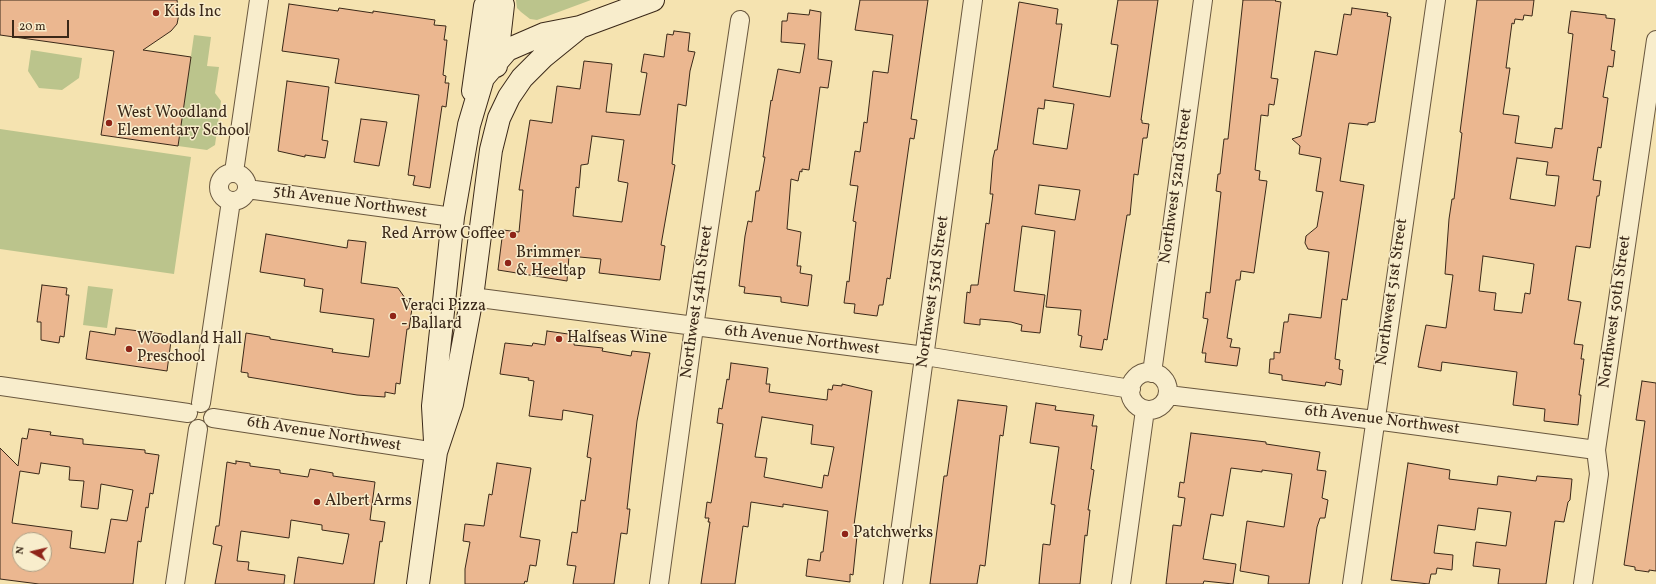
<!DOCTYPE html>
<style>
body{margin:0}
#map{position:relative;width:1656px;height:584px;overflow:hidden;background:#f5e3b0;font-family:Vollkorn,serif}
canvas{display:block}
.north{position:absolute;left:12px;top:532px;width:40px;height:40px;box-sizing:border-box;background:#f8edcc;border:1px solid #ac9e84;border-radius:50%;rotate:278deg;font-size:11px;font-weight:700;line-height:16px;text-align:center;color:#3a2818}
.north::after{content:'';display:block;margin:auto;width:14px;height:18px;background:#8f2418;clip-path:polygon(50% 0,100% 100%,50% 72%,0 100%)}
.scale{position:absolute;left:12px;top:20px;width:57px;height:18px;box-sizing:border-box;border:2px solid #3a2818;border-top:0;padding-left:5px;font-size:12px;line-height:14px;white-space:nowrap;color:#3a2818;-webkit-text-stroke:3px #f8edcc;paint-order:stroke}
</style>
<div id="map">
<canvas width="1656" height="584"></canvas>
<div class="north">N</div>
<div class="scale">20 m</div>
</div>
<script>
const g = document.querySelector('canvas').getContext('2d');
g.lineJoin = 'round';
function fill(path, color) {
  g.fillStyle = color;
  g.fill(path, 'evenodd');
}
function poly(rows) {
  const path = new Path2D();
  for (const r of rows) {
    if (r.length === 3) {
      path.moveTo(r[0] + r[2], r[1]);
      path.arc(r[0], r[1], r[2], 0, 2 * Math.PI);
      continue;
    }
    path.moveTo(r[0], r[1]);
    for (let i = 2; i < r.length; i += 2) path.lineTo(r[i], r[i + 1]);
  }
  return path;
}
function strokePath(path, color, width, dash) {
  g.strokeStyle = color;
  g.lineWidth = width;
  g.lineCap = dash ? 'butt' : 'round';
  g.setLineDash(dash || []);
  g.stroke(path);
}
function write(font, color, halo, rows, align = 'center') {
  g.font = font + ' Vollkorn,serif';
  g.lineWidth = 3;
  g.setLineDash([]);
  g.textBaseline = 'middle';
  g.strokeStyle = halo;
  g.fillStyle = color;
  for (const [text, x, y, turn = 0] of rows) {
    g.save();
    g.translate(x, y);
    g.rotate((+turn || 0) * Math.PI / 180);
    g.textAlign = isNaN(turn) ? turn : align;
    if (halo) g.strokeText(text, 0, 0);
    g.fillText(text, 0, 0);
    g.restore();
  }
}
fill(poly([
 [516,0,591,0,537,20,530,19,521,12,517,8],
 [194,35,211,37,207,66,219,67,215,93,221,101,215,145,207,150,178,146],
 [31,50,82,58,79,78,62,90,39,88,28,71],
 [0,129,191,157,174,274,0,249],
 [88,286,113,289,107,328,83,325]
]), '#bbc48c');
const building = poly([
 [0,0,177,0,179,14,177,24,171,31,143,50,191,57,178,146,101,135,114,51,0,35,0,0],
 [860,0,928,0,911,119,917,120,914,139,910,138,890,279,887,278,883,305,879,305,877,316,854,313,855,304,844,303,847,281,849,282,856,222,853,221,858,186,850,185,855,151,860,152,864,122,867,123,873,71,888,73,893,35,855,30,860,0],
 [1118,0,1158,0,1141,120,1142,120,1142,123,1149,124,1147,138,1143,138,1138,175,1134,174,1130,215,1127,215,1107,340,1104,339,1102,350,1080,347,1082,336,1078,335,1081,310,1046,307,1055,231,1022,226,1014,291,1045,295,1040,333,1021,331,1022,325,1011,322,980,319,980,325,964,323,967,292,970,293,971,285,978,285,986,223,989,224,993,194,990,194,993,158,995,150,997,150,1004,103,1019,2,1058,9,1056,24,1062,24,1053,87,1110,97,1118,45,1111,44,1118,0],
 [1045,100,1074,104,1067,149,1033,144,1038,108,1044,109,1045,100],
 [1039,185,1080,190,1075,220,1035,214,1039,185],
 [1243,0,1276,0,1275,1,1281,2,1271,78,1278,79,1274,105,1269,104,1268,116,1261,115,1255,170,1260,171,1259,180,1267,181,1254,273,1241,271,1240,280,1236,280,1227,338,1232,339,1230,347,1240,348,1237,366,1205,362,1206,353,1202,353,1208,319,1203,318,1206,292,1210,293,1221,192,1216,191,1218,174,1220,174,1224,139,1228,139,1243,0],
 [1477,0,1534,0,1532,16,1524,15,1523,20,1515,19,1514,24,1512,23,1506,68,1510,68,1503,114,1519,116,1515,143,1552,148,1555,128,1562,129,1573,34,1568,33,1571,11,1606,15,1606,18,1615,19,1611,50,1615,51,1613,67,1608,66,1603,97,1608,98,1601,148,1598,147,1593,180,1601,181,1599,196,1597,196,1590,248,1576,246,1568,300,1581,302,1574,344,1583,345,1581,359,1584,359,1579,395,1581,395,1578,425,1544,421,1545,409,1513,405,1517,372,1442,362,1441,371,1418,367,1426,325,1446,328,1453,275,1445,274,1449,219,1452,199,1454,199,1462,133,1460,132,1477,0],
 [1517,158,1548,162,1546,175,1559,176,1555,206,1510,199,1517,158],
 [1483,256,1534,264,1530,294,1525,293,1522,313,1494,310,1496,293,1479,291,1483,256],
 [289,4,338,11,339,8,373,13,373,11,435,20,434,25,446,26,444,40,447,40,443,75,446,76,445,83,449,83,446,107,442,106,430,188,413,185,415,176,408,175,419,95,335,83,339,59,282,51,289,4],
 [1352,8,1388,13,1387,16,1391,17,1375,122,1368,123,1368,125,1349,123,1340,181,1364,185,1347,300,1342,299,1335,359,1340,360,1339,369,1343,370,1341,385,1326,382,1325,386,1282,380,1282,375,1269,373,1270,359,1274,359,1274,352,1280,353,1284,322,1288,322,1289,314,1321,318,1329,252,1308,249,1305,243,1306,236,1317,227,1323,192,1316,191,1321,158,1299,154,1300,146,1292,139,1301,136,1315,51,1337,55,1344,14,1351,15,1352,8],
 [810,10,821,12,818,59,832,61,828,88,820,87,809,170,802,169,802,172,800,171,798,181,791,179,787,229,801,232,797,266,801,266,800,273,812,275,808,306,781,302,781,297,744,293,745,287,739,286,745,236,748,221,752,222,756,191,759,191,760,186,765,157,763,157,771,100,772,101,778,69,800,73,805,44,781,42,782,21,787,21,788,13,809,15,810,10],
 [674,31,690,33,688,51,695,52,690,71,686,106,678,104,672,164,675,165,661,245,665,246,660,280,599,273,601,259,569,256,567,281,498,270,503,230,519,232,523,190,519,190,530,120,552,123,557,86,580,89,584,61,612,64,606,112,640,115,647,73,641,72,644,54,664,57,667,34,673,35,674,31],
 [592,136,624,140,618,181,628,183,622,222,573,216,576,187,579,188,581,165,588,164,592,136],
 [287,81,329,87,322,140,328,141,325,158,305,155,305,157,278,151,287,81],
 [361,119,387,122,379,166,354,162,361,119],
 [266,234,347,248,348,240,366,242,361,283,398,288,412,308,409,329,407,329,400,384,396,383,395,394,385,392,385,397,357,395,248,377,248,373,241,372,246,333,270,337,270,339,333,349,332,352,369,357,374,319,320,312,323,289,304,286,305,279,260,272,266,234],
 [42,285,67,288,66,295,69,295,64,337,60,336,59,343,41,340,41,322,37,322,42,285],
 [116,328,162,334,161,339,171,341,167,371,86,359,90,331,115,335,116,328],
 [547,331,575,335,574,345,603,348,602,351,631,356,632,351,650,353,637,421,627,509,630,509,627,534,621,533,614,584,573,584,576,566,567,565,572,532,577,533,581,500,585,501,591,458,587,457,593,415,563,410,562,420,529,416,534,381,528,380,529,378,500,374,505,343,532,346,533,343,545,345,547,331],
 [731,363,768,368,766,384,770,384,769,392,827,400,828,389,832,390,833,385,842,386,842,384,872,391,854,525,858,526,853,575,850,574,850,582,806,576,808,559,820,561,821,552,823,552,828,511,783,504,783,507,751,502,748,527,743,526,735,584,701,584,710,522,708,522,709,518,705,518,707,502,711,503,712,498,723,424,717,423,719,408,722,409,727,379,729,380,731,363],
 [762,417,813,425,811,444,834,447,828,476,824,475,822,488,764,477,767,458,755,457,762,417],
 [1642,381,1656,383,1656,571,1649,570,1649,572,1635,570,1635,567,1624,565,1645,421,1636,420,1642,381],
 [958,400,1007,406,1003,436,1000,435,985,566,980,565,977,584,930,584,944,476,947,476,958,400],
 [1036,403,1056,406,1055,410,1094,415,1092,426,1097,426,1091,469,1094,470,1088,510,1090,510,1087,536,1085,535,1080,584,1039,584,1043,544,1050,545,1055,505,1051,504,1059,447,1030,443,1036,403],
 [29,429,51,432,50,435,83,439,83,444,145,450,145,453,159,455,153,494,150,493,148,508,146,507,141,542,138,541,133,584,39,584,0,579,0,448,18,466,22,438,27,439,29,429],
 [41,463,70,467,69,480,84,481,81,507,98,509,101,484,133,490,127,521,111,519,105,553,70,548,72,531,12,523,20,471,39,474,41,463],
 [20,540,44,540,44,564,20,564,20,540],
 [1191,433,1266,442,1266,444,1320,452,1317,470,1326,471,1322,498,1328,500,1325,518,1320,518,1317,527,1309,584,1268,584,1269,576,1240,571,1247,521,1284,527,1292,474,1262,470,1262,472,1231,468,1223,516,1211,514,1203,559,1236,564,1233,584,1204,581,1203,584,1166,584,1173,525,1181,526,1185,498,1178,497,1180,482,1184,483,1191,433],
 [236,461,250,463,250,466,280,470,280,473,308,477,310,469,333,473,333,476,375,482,370,520,385,522,382,542,380,541,374,584,294,584,298,557,343,564,349,534,322,530,322,525,291,520,289,538,241,531,237,561,249,562,248,570,285,575,284,584,215,584,222,546,213,544,216,526,219,526,227,462,236,464,236,461],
 [497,463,531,468,520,537,540,540,536,566,530,565,527,582,525,581,524,584,465,584,465,569,470,542,463,541,465,524,484,526,489,494,492,495,497,463],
 [1408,463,1450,470,1449,479,1497,485,1498,476,1536,481,1537,476,1572,479,1570,500,1568,502,1564,522,1555,521,1546,584,1498,584,1500,569,1473,566,1476,542,1506,546,1511,512,1478,508,1475,530,1438,525,1434,553,1453,555,1452,570,1437,568,1436,574,1431,574,1429,584,1391,580,1408,463]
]);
fill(building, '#ebb790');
strokePath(building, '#3a2818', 1);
const street = poly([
 [234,172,259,0],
 [233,187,14],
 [247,189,453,217],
 [472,297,925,356,1131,389],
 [1149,391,19],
 [1152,373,1203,0],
 [0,386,188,413],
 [1168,395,1375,420,1596,450],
 [201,403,231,201],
 [213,418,436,452],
 [175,584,198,429],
 [659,584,694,327,740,20],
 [893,584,973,0],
 [1121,584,1145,410],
 [1352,584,1436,0],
 [1583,584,1599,474,1596,450,1656,40]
]);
const secondary = poly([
 [496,66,503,5,501,0],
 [473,91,485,6,489,0],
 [435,441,433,406,453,217,469,125,483,78,507,50,544,34,580,27,653,0],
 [418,584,436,452,452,404,472,297,491,150,499,118,509,97,522,78,543,57,580,27]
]);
strokePath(street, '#69573e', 20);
strokePath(secondary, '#3a2818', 24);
strokePath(street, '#f8edcc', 18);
strokePath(secondary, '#f8edcc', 22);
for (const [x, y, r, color] of [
 [156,13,4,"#8f2418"],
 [109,123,4,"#8f2418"],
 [513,235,4,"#8f2418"],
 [508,263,4,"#8f2418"],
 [393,316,4,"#8f2418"],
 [559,339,4,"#8f2418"],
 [129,349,4,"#8f2418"],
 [317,502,4,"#8f2418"],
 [845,534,4,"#8f2418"]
]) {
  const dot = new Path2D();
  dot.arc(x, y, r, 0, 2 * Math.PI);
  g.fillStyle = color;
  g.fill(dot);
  strokePath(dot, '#f8edcc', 1.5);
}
write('16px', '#3a2818', '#f8edcc', [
 ["Kids Inc",164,13],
 ["West Woodland",117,114],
 ["Elementary School",117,132],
 ["Red Arrow Coffee",505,235,"right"],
 ["Brimmer",516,254],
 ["& Heeltap",516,272],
 ["Veraci Pizza",401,307],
 ["- Ballard",401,325],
 ["Halfseas Wine",567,339],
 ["Woodland Hall",137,340],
 ["Preschool",137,358],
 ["Albert Arms",325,502],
 ["Patchwerks",853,534]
], 'left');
write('16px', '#3a2818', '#f8edcc', [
 ["Northwest 52nd Street",1177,186,-82],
 ["5th Avenue Northwest",350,203,8],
 ["Northwest 53rd Street",934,292,-82],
 ["Northwest 51st Street",1393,292,-82],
 ["Northwest 54th Street",698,302,-82],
 ["Northwest 50th Street",1616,312,-82],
 ["6th Avenue Northwest",802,341,7],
 ["6th Avenue Northwest",1382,421,7],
 ["6th Avenue Northwest",324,435,9]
]);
</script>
